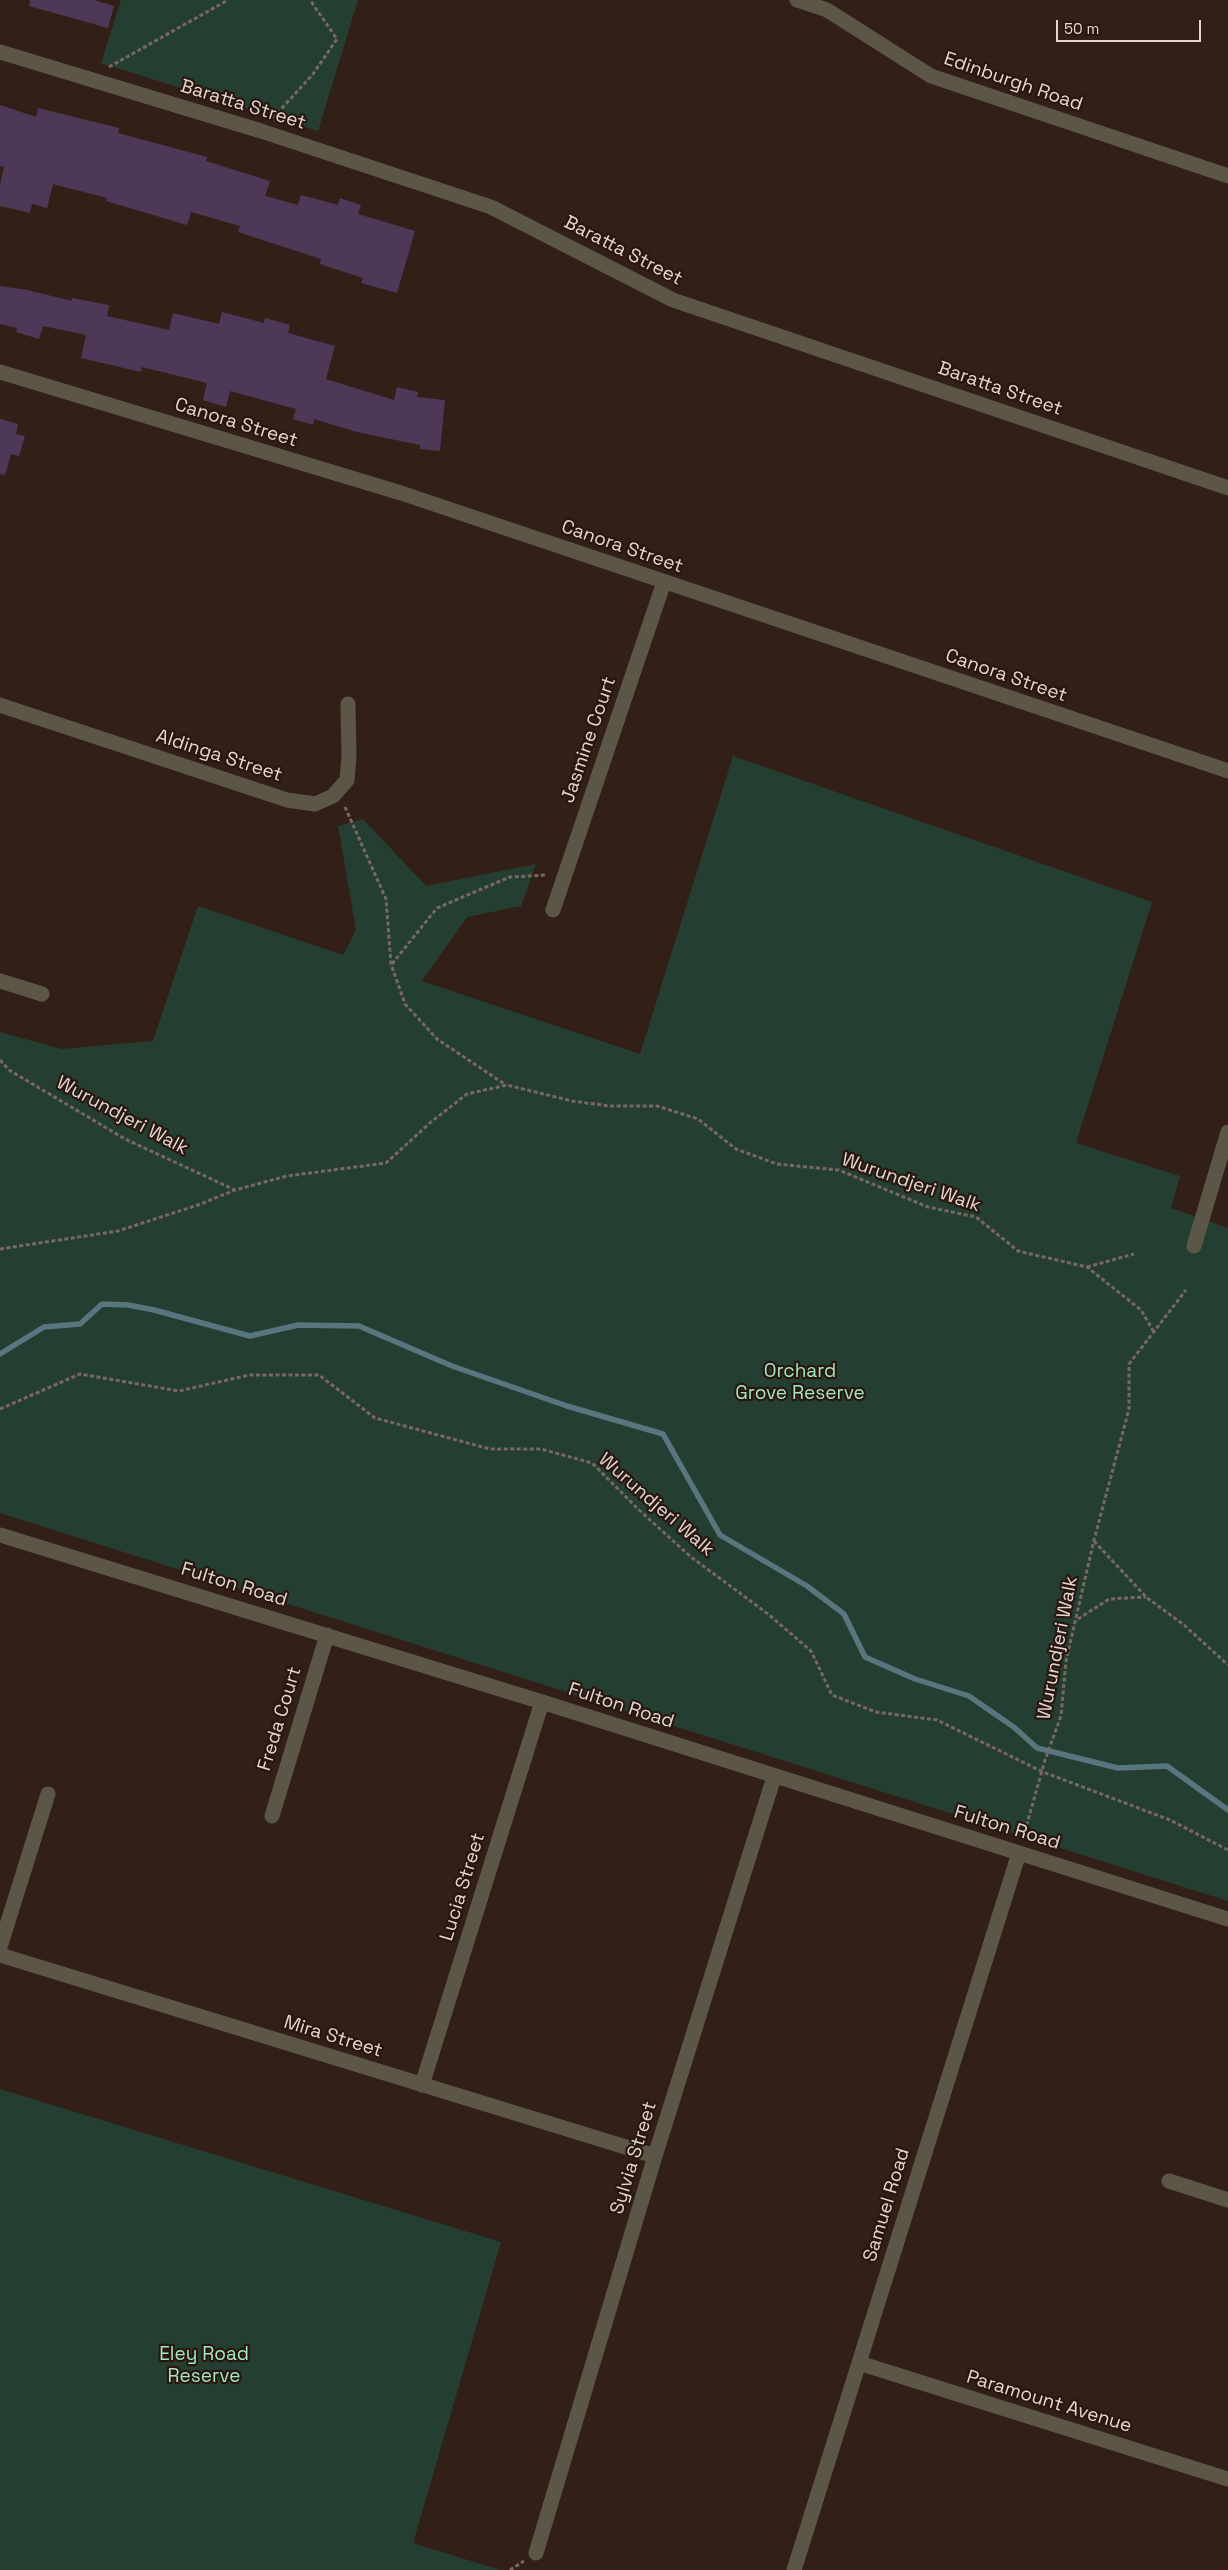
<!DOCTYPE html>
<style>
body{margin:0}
#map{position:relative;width:1228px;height:2570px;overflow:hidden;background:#322018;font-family:"Space Grotesk",sans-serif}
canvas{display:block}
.scale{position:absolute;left:1056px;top:20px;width:145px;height:22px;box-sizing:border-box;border:2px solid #e3d6d1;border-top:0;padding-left:6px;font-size:15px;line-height:18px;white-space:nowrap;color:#e3d6d1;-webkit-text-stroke:4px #28160f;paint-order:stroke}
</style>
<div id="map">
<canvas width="1228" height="2570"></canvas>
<div class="scale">50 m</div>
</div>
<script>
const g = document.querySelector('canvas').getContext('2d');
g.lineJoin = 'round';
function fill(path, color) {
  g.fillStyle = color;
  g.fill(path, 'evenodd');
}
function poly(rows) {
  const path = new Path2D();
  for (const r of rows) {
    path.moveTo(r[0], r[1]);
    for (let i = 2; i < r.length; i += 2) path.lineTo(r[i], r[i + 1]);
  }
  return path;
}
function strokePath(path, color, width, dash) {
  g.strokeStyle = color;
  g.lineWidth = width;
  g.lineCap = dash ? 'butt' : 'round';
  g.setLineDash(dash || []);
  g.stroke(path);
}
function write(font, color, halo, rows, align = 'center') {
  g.font = font + ' "Space Grotesk",sans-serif';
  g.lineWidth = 4.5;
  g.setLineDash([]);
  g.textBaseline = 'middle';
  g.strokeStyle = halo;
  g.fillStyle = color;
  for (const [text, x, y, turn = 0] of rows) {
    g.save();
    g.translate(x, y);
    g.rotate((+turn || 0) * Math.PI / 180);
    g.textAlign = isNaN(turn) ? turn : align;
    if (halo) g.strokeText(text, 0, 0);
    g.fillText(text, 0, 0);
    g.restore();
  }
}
fill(poly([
 [121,0,358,0,318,131,101,63],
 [733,756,1152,902,1076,1143,1180,1176,1171,1208,1228,1228,1228,1901,0,1513,0,1032,61,1049,153,1041,198,906,343,955,356,930,338,826,363,819,426,886,536,864,521,906,467,917,422,981,640,1054],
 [0,2089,501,2242,413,2543,500,2570,0,2570]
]), '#243f31');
strokePath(poly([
 [0,1354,44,1327,80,1324,102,1304,128,1305,154,1310,250,1336,298,1325,359,1326,452,1366,567,1406,663,1434,720,1535,807,1586,844,1614,865,1657,915,1679,969,1696,1015,1728,1037,1748,1118,1768,1167,1766,1228,1810]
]), '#59757e', 5.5);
fill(poly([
 [30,0,94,0,114,6,108,28,29,6],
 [0,105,36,117,38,108,119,128,118,133,207,157,206,161,270,181,265,196,298,205,301,195,338,205,340,198,361,205,358,214,415,231,397,293,361,283,363,278,320,264,321,259,238,232,240,226,191,212,187,225,106,201,107,198,53,184,47,208,32,204,30,213,0,206,0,185,4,167,0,166],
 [0,286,27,290,72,301,72,298,109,305,107,316,169,330,173,313,219,324,222,312,264,323,265,318,290,325,288,333,335,346,326,379,394,400,397,387,418,392,417,397,445,400,440,451,420,449,420,445,357,432,314,419,313,425,293,419,296,409,230,391,226,407,203,400,207,383,142,367,141,372,81,358,86,335,43,326,39,339,16,332,17,328,0,324],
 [0,419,18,424,16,434,25,436,19,456,11,454,5,475,0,474]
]), '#4d3957');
strokePath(poly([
 [109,67,228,0],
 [273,118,313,74,337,39,310,0],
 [345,807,386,899,391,964,405,1004,437,1039,506,1085],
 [392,964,437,908,510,877,547,875],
 [0,1060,9,1070,125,1139,235,1190],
 [0,1249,118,1231,198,1205,235,1190,287,1176,386,1163,431,1122,467,1094,507,1085,572,1101,610,1106,657,1106,698,1119,736,1149,777,1164,839,1170,928,1207,976,1217,1018,1251,1087,1267,1141,1310,1154,1332],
 [1087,1267,1134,1254],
 [0,1409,80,1374,179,1391,249,1375,319,1375,375,1418,490,1449,541,1449,592,1463,639,1510,691,1557,768,1614,811,1651,832,1695,876,1712,937,1720,1043,1772,1170,1820,1228,1850],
 [1094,1541,1146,1597,1184,1625,1228,1665],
 [1078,1619,1109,1599,1146,1597],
 [1023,1838,1045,1760,1061,1716,1066,1661,1094,1540,1129,1409,1129,1364,1186,1290],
 [510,2570,524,2561]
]), '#786861', 3, [4, 2.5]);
strokePath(poly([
 [797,0,827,10,931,76,1228,176],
 [0,52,261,131,491,207,673,300,1228,488],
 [0,372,401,493,1228,771],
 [0,705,287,800,315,804,333,796,347,780,349,755,348,704],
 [553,910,664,582],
 [0,981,42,994],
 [1194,1246,1228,1132],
 [0,1535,542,1702,1228,1919],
 [272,1816,327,1635],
 [0,1947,48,1794],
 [0,1955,655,2156],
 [422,2085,542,1702],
 [1169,2181,1228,2200],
 [859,2363,1228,2479],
 [536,2553,655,2156,774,1777],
 [794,2570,1019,1853]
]), '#5c5647', 15);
write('19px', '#e3d6d1', '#28160f', [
 ["Edinburgh Road",1013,82,19],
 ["Baratta Street",243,105,17],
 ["Baratta Street",623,251,27],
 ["Baratta Street",1000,389,19],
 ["Canora Street",236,423,17],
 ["Canora Street",622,547,19],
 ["Canora Street",1006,676,19],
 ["Jasmine Court",589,740,-71],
 ["Aldinga Street",219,756,18],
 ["Wurundjeri Walk",122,1116,28],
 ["Wurundjeri Walk",911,1183,19],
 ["Wurundjeri Walk",656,1505,41],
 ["Fulton Road",234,1585,17],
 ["Wurundjeri Walk",1058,1648,-79],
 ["Fulton Road",621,1706,18],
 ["Freda Court",280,1719,-73],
 ["Fulton Road",1007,1828,17],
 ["Lucia Street",463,1887,-73],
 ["Mira Street",333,2037,17],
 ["Sylvia Street",634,2158,-73],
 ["Samuel Road",887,2205,-73],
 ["Paramount Avenue",1049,2402,17]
]);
write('19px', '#a3e7c2', '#28160f', [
 ["Orchard",800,1372],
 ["Grove Reserve",800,1394],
 ["Eley Road",204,2355],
 ["Reserve",204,2377]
]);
</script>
